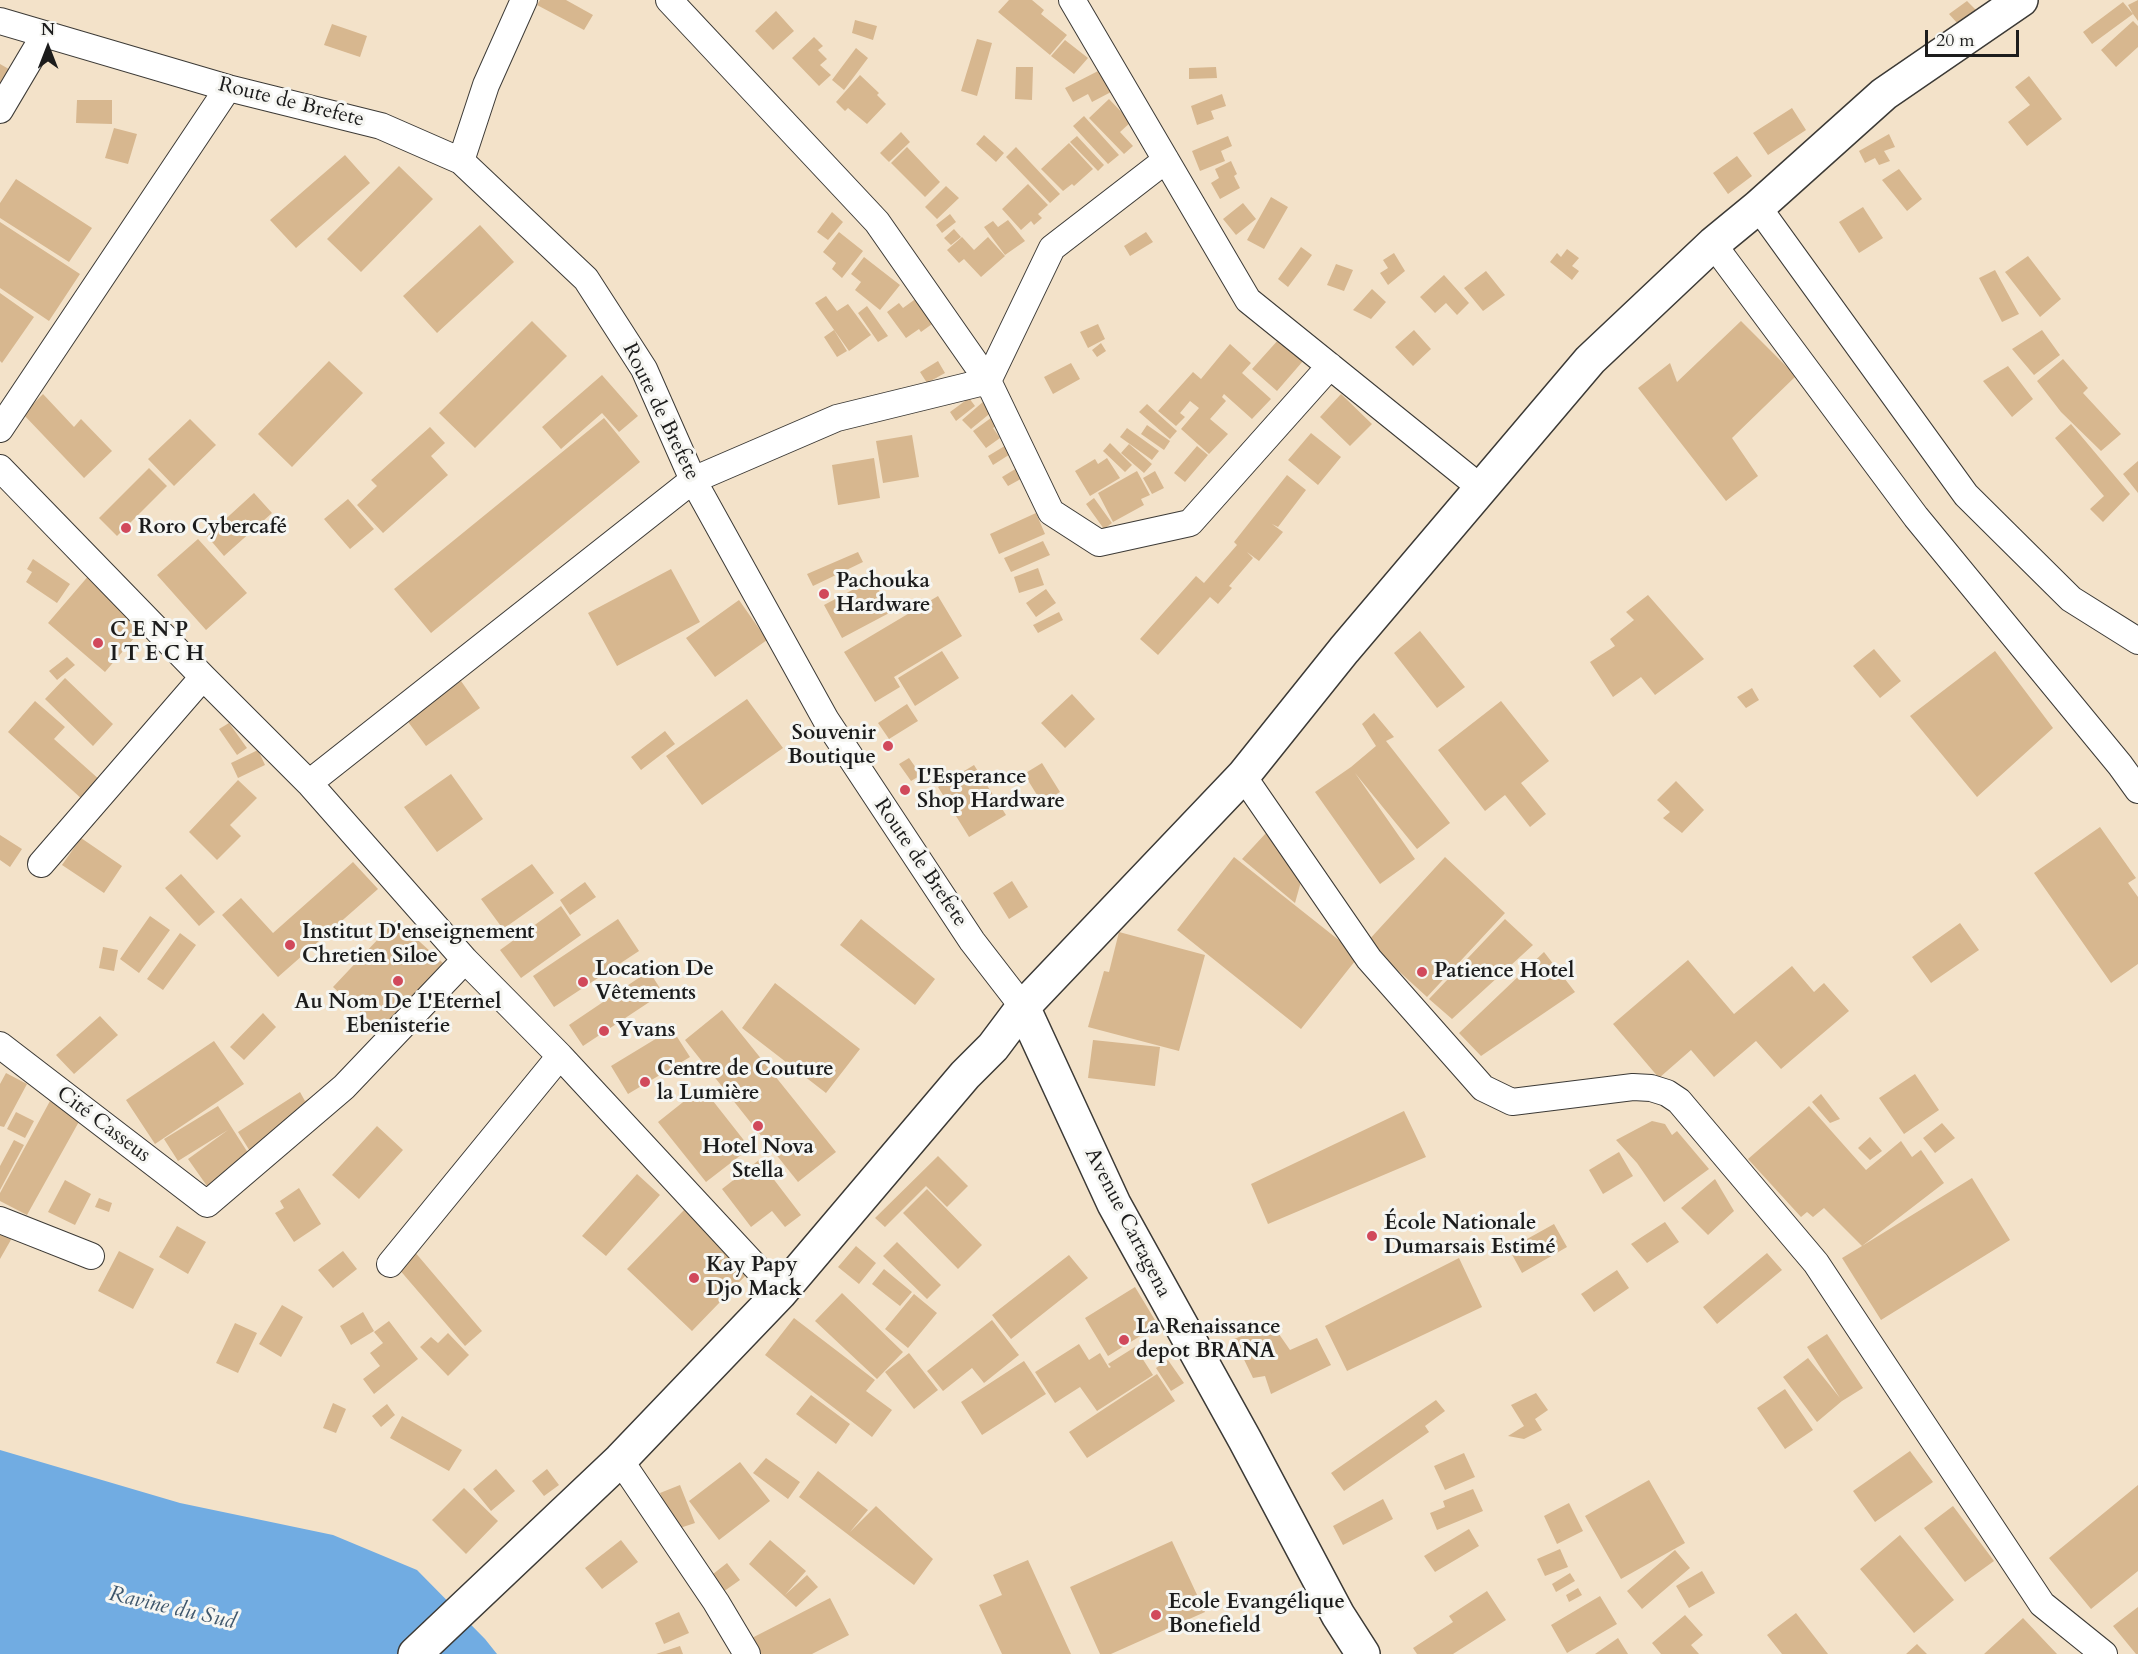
<!DOCTYPE html>
<meta charset="utf-8">
<style>
body{margin:0}
#map{position:relative;width:2138px;height:1654px;overflow:hidden;background:#f3e2c9;font-family:Cardo,serif}
canvas{display:block}
.north{position:absolute;left:18px;top:18px;width:60px;height:60px;-webkit-text-stroke:4px #f6f6f2;paint-order:stroke;rotate:0deg;font-size:16px;font-weight:700;line-height:24px;text-align:center;color:#1c1c1c}
.north::after{content:'';display:block;margin:auto;width:21px;height:27px;background:#1c1c1c;clip-path:polygon(50% 0,100% 100%,50% 72%,0 100%)}
.scale{position:absolute;left:1925px;top:30px;width:94px;height:27px;box-sizing:border-box;border:3px solid #1c1c1c;border-top:0;padding-left:8px;font-size:18px;line-height:21px;white-space:nowrap;color:#1c1c1c;-webkit-text-stroke:4px #f6f6f2;paint-order:stroke}
</style>
<div id="map">
<canvas width="2138" height="1654"></canvas>
<div class="north">N</div>
<div class="scale">20 m</div>
</div>
<script>
const g = document.querySelector('canvas').getContext('2d');
g.lineJoin = 'round';
function fill(path, color) {
  g.fillStyle = color;
  g.fill(path, 'evenodd');
}
function poly(rows) {
  const path = new Path2D();
  for (const r of rows) {
    path.moveTo(r[0], r[1]);
    for (let i = 2; i < r.length; i += 2) path.lineTo(r[i], r[i + 1]);
  }
  return path;
}
function strokePath(path, color, width, dash) {
  g.strokeStyle = color;
  g.lineWidth = width;
  g.lineCap = dash ? 'butt' : 'round';
  g.setLineDash(dash || []);
  g.stroke(path);
}
function write(font, color, halo, rows, align = 'center') {
  g.font = font + ' Cardo,serif';
  g.lineWidth = 6;
  g.setLineDash([]);
  g.textBaseline = 'middle';
  g.strokeStyle = halo;
  g.fillStyle = color;
  for (const [text, x, y, turn = 0] of rows) {
    g.save();
    g.translate(x, y);
    g.rotate((+turn || 0) * Math.PI / 180);
    g.textAlign = isNaN(turn) ? turn : align;
    if (halo) g.strokeText(text, 0, 0);
    g.fillText(text, 0, 0);
    g.restore();
  }
}
fill(poly([
 [0,1450,180,1503,333,1535,417,1570,485,1639,497,1654,0,1654]
]), '#71ace2');
fill(poly([
 [540,0,566,0,593,15,584,30,537,5],
 [1009,0,1032,0,1044,10,1041,14,1067,35,1050,55,998,12],
 [2138,0,2138,21,2133,14,2092,44,2083,32,2123,2,2133,14,2128,5],
 [1967,1,1976,10,1958,24,1949,14],
 [776,11,794,31,773,50,755,31],
 [855,20,877,26,873,40,852,33],
 [2133,21,2138,26,2138,47,2116,67,2101,50],
 [332,24,367,36,360,57,324,45],
 [814,37,823,46,818,50,827,59,820,65,831,75,819,86,792,58],
 [977,39,992,43,977,96,961,91],
 [1065,40,1088,58,1074,74,1051,56],
 [856,48,868,58,844,90,832,80],
 [0,64,14,72,0,97],
 [1016,67,1033,67,1032,100,1015,99],
 [1216,67,1217,78,1189,79,1189,68],
 [1100,70,1111,92,1092,102,1088,94,1073,102,1065,88],
 [860,75,879,93,877,95,886,104,867,124,848,108,845,111,836,102],
 [2029,76,2062,119,2027,146,2008,122,2030,105,2015,87],
 [1222,94,1226,106,1211,111,1214,119,1197,125,1191,106],
 [1109,99,1131,122,1120,132,1133,146,1124,154,1089,118],
 [77,100,112,100,112,124,76,123],
 [1792,108,1806,130,1768,155,1753,133],
 [1084,116,1119,155,1108,164,1073,126],
 [114,128,137,134,128,164,105,158],
 [901,132,910,142,889,162,880,153],
 [1889,134,1895,147,1884,151,1890,161,1879,165,1875,158,1865,163,1859,151],
 [984,135,1004,153,996,162,976,144],
 [1077,136,1104,165,1098,171,1070,142],
 [1228,136,1232,146,1221,151,1225,161,1200,171,1192,151],
 [1069,143,1093,169,1074,186,1072,184,1063,191,1041,169],
 [907,147,940,182,925,197,891,163],
 [1016,147,1060,194,1050,203,1006,157],
 [345,155,370,183,296,248,270,220],
 [1737,156,1752,176,1728,194,1713,173],
 [1231,161,1237,174,1234,176,1240,188,1220,199,1211,183,1219,178,1215,169],
 [399,166,433,199,361,272,327,239],
 [1899,169,1922,199,1907,211,1882,180],
 [16,179,92,228,69,262,0,218,0,203],
 [1028,184,1048,205,1038,214,1042,218,1034,225,1031,221,1021,230,1002,209],
 [946,186,959,198,937,219,925,207],
 [1271,197,1288,207,1264,249,1247,240],
 [1243,203,1256,219,1236,235,1223,219],
 [1863,207,1883,238,1859,253,1839,222],
 [832,212,843,222,828,240,817,232],
 [950,214,956,222,942,233,936,225],
 [1008,220,1025,241,1005,255,984,227,993,221,998,227],
 [0,222,80,274,49,321,0,288],
 [480,225,514,262,437,333,403,296],
 [954,229,961,237,951,245,944,238],
 [839,232,863,251,842,278,832,269,836,263,823,252],
 [1146,232,1153,242,1130,256,1124,246],
 [962,237,974,250,988,237,1005,256,981,277,964,259,959,263,947,250],
 [1301,247,1312,255,1288,287,1278,279],
 [1567,249,1579,258,1572,266,1579,271,1572,280,1550,262,1557,253,1561,257],
 [1394,253,1405,271,1388,285,1380,273,1388,268,1383,260],
 [2028,256,2061,299,2040,317,2005,272],
 [864,257,900,285,880,310,855,290,861,282,851,274],
 [1336,264,1353,270,1344,291,1327,285],
 [1995,270,2019,314,2002,322,1979,278],
 [1486,271,1505,295,1483,311,1464,288],
 [1444,275,1469,303,1457,315,1446,303,1435,313,1420,297],
 [1372,289,1386,302,1371,319,1353,310],
 [0,293,34,317,2,363,0,361],
 [921,295,939,319,921,332,919,329,906,338,887,312,899,303,903,308],
 [826,296,837,311,848,304,871,335,849,351,815,303],
 [867,306,888,336,878,342,858,313],
 [532,321,567,356,475,448,439,413],
 [1741,321,1796,376,1732,438,1758,476,1726,501,1638,388,1670,363,1677,382],
 [1098,324,1105,339,1088,348,1080,332],
 [834,330,847,351,837,357,824,337],
 [1414,330,1431,349,1413,366,1395,347],
 [2042,330,2060,355,2034,375,2012,349],
 [1279,339,1303,361,1277,391,1252,369],
 [1101,343,1106,351,1097,357,1092,350],
 [1230,344,1251,363,1242,373,1271,399,1252,419,1224,394,1222,397,1226,401,1210,419,1228,434,1209,454,1181,429,1199,408,1190,401,1180,413,1185,417,1176,426,1158,411,1193,372,1201,379],
 [2063,359,2088,388,2083,393,2121,434,2101,451,2061,412,2037,381],
 [329,361,363,393,292,467,258,434],
 [938,361,945,373,927,383,920,372],
 [1071,363,1080,379,1053,394,1044,377],
 [2008,366,2033,399,2012,417,1983,381],
 [602,375,638,416,619,432,602,413,561,449,542,427],
 [43,394,74,427,81,419,112,451,84,478,23,414],
 [1341,394,1372,424,1350,446,1320,417],
 [969,398,975,406,956,421,950,412],
 [984,401,993,411,971,429,962,420],
 [1147,404,1177,431,1170,439,1139,412],
 [995,415,1001,422,993,428,1000,438,986,448,973,431],
 [604,418,640,462,431,633,394,589],
 [190,419,216,445,174,486,148,459],
 [2071,424,2130,494,2103,522,2090,509,2104,496,2055,438],
 [1147,425,1170,441,1164,450,1141,434],
 [430,427,445,443,431,456,448,475,383,533,357,505,377,486,371,480],
 [1127,428,1159,451,1152,460,1120,437],
 [1311,433,1341,457,1318,485,1288,460],
 [912,435,919,477,883,483,876,441],
 [1018,438,1023,446,993,465,988,456],
 [1110,443,1132,465,1125,472,1103,451],
 [1129,444,1152,464,1144,473,1121,453],
 [1197,446,1208,455,1185,482,1174,473],
 [874,458,880,498,838,505,832,465],
 [1107,458,1120,478,1090,496,1075,471,1095,459,1098,464],
 [1032,459,1028,475,1008,486,1002,477],
 [2138,461,2138,493,2123,474],
 [149,468,167,486,117,536,99,518],
 [1137,471,1150,495,1141,499,1144,505,1113,522,1098,493],
 [1155,471,1164,488,1152,494,1143,478],
 [1287,475,1306,490,1278,527,1272,524,1283,532,1259,561,1247,552,1253,558,1229,586,1232,588,1218,604,1210,597,1158,655,1140,639,1196,576,1204,583,1237,545,1234,542],
 [254,493,272,513,224,556,207,536],
 [1094,498,1112,523,1104,529,1086,504],
 [348,499,374,529,350,549,324,519],
 [1036,513,1045,534,999,554,990,534],
 [198,539,247,593,206,630,157,575],
 [1043,541,1050,555,1011,572,1004,558],
 [858,552,863,562,813,586,807,574],
 [33,559,70,584,57,603,26,582,32,572,27,569],
 [1038,568,1044,585,1019,593,1014,577],
 [671,569,700,622,617,666,588,613],
 [90,574,147,623,105,672,48,623],
 [873,579,891,612,842,638,824,605],
 [1046,589,1056,603,1036,617,1026,603],
 [1648,595,1704,659,1655,695,1641,677,1613,697,1590,662,1615,646,1610,639,1634,620,1626,612],
 [938,596,962,636,894,677,900,687,875,702,844,652],
 [739,600,767,640,715,677,686,638],
 [1059,612,1063,620,1038,633,1033,625],
 [1420,631,1465,687,1437,708,1394,653],
 [1874,649,1901,681,1880,698,1853,666],
 [942,651,959,678,915,706,898,678],
 [1995,651,2053,728,1977,797,1910,716],
 [67,657,75,665,57,680,49,671],
 [65,678,113,724,93,746,45,699],
 [461,681,480,708,426,746,406,719],
 [1752,688,1759,700,1746,708,1737,697],
 [1072,694,1095,719,1065,748,1041,723],
 [747,699,783,748,702,805,666,756],
 [35,701,65,727,54,739,101,781,83,800,8,732],
 [1501,701,1549,761,1521,783,1546,814,1530,827,1505,795,1485,811,1438,750],
 [907,704,918,721,889,739,878,723],
 [1374,713,1394,737,1386,741,1450,823,1417,849,1355,773,1415,859,1380,884,1315,792,1351,767,1376,746,1362,724],
 [229,723,247,748,237,755,219,729],
 [665,731,675,744,641,770,631,757],
 [258,750,265,765,238,778,231,763],
 [909,758,921,775,911,781,899,764],
 [1042,763,1060,792,1042,803,1024,774],
 [974,765,1006,815,969,837,938,787],
 [451,774,483,819,437,852,404,807],
 [238,780,257,798,230,825,241,836,217,860,189,832],
 [1676,781,1704,810,1682,833,1663,818,1670,812,1657,800],
 [2100,827,2136,878,2128,883,2138,897,2138,964,2111,983,2034,873],
 [1266,833,1302,878,1295,903,1242,859],
 [0,835,22,849,10,867,0,860],
 [81,838,122,866,104,893,62,865],
 [1234,857,1359,956,1301,1029,1177,930],
 [1445,857,1505,913,1427,997,1367,942],
 [353,862,378,889,278,977,222,915,241,898,273,933],
 [532,864,554,893,503,929,481,899],
 [181,874,215,912,199,926,165,888],
 [1012,881,1028,907,1009,919,993,893],
 [585,882,596,897,570,915,560,900],
 [561,906,581,935,521,978,500,950],
 [150,916,170,930,139,973,120,959],
 [618,919,639,951,554,1007,533,976],
 [861,919,935,979,915,1005,840,945],
 [1505,919,1533,945,1452,1019,1429,999],
 [396,920,444,964,381,1031,333,987],
 [1960,923,1979,950,1931,983,1912,957],
 [1119,932,1205,955,1179,1051,1088,1027,1104,971,1109,972],
 [180,933,196,945,163,990,147,979],
 [103,947,118,950,114,971,99,968],
 [1544,952,1575,992,1481,1056,1459,1033],
 [1688,960,1734,1014,1792,966,1814,992,1824,983,1849,1011,1781,1069,1756,1041,1714,1077,1691,1050,1659,1078,1613,1024],
 [649,971,663,993,583,1046,569,1025],
 [775,983,860,1049,826,1093,742,1028],
 [722,1010,836,1152,798,1182,685,1040],
 [263,1013,276,1027,244,1060,230,1047],
 [100,1016,118,1035,74,1074,56,1055],
 [672,1029,690,1057,628,1094,611,1066],
 [1093,1040,1160,1047,1155,1086,1088,1078],
 [214,1041,244,1084,155,1144,126,1100],
 [6,1073,27,1084,4,1127,0,1126,0,1084],
 [1915,1074,1939,1110,1904,1134,1879,1098],
 [702,1087,750,1148,706,1182,658,1122],
 [323,1090,253,1156,238,1132,300,1092,305,1101],
 [1821,1094,1840,1119,1830,1123,1812,1102],
 [50,1101,81,1118,27,1215,0,1201,0,1193],
 [218,1106,250,1156,207,1186,188,1159,228,1130,178,1161,164,1139],
 [1809,1106,1866,1170,1901,1141,1912,1157,1921,1150,1944,1183,1862,1246,1972,1178,2010,1240,1881,1320,1842,1258,1862,1246,1824,1208,1813,1217,1807,1212,1801,1217,1748,1159],
 [1404,1111,1426,1157,1268,1224,1251,1184],
 [16,1112,34,1121,25,1138,7,1129],
 [1652,1121,1665,1124,1672,1135,1677,1131,1709,1169,1664,1202,1637,1163,1616,1140],
 [1942,1123,1955,1138,1935,1153,1923,1138],
 [377,1126,403,1150,359,1199,332,1175],
 [1870,1137,1882,1151,1870,1160,1858,1148],
 [14,1140,24,1145,0,1190,0,1166],
 [1619,1152,1633,1176,1603,1194,1589,1170],
 [938,1156,968,1186,947,1207,926,1186,885,1227,875,1218],
 [759,1160,801,1215,785,1227,772,1211,751,1227,722,1189],
 [637,1174,660,1195,606,1256,582,1236],
 [1715,1179,1734,1211,1708,1235,1681,1208],
 [65,1180,91,1194,75,1225,48,1212],
 [299,1188,321,1224,294,1242,275,1213,284,1208,280,1201],
 [927,1189,982,1245,958,1269,903,1213],
 [99,1198,112,1203,109,1212,95,1207],
 [684,1210,749,1272,692,1331,627,1269],
 [0,1213,20,1224,0,1259],
 [1665,1222,1679,1242,1647,1263,1631,1244],
 [1554,1224,1567,1247,1522,1273,1509,1249],
 [177,1226,206,1242,188,1274,159,1257],
 [897,1242,941,1285,927,1299,883,1256],
 [856,1246,876,1263,859,1284,838,1267],
 [119,1251,154,1269,133,1309,98,1291],
 [343,1251,357,1269,333,1288,318,1270],
 [414,1251,482,1331,465,1346,392,1261],
 [1767,1253,1782,1270,1717,1324,1703,1307],
 [1069,1255,1088,1278,1011,1339,992,1315],
 [1459,1258,1482,1307,1347,1371,1325,1326],
 [884,1269,912,1292,900,1306,872,1284],
 [1617,1270,1629,1288,1594,1312,1581,1294],
 [1135,1287,1158,1325,1108,1356,1085,1318],
 [842,1293,903,1352,877,1379,815,1321],
 [914,1294,937,1313,908,1348,885,1329],
 [282,1305,303,1317,281,1357,259,1344],
 [363,1312,374,1331,351,1345,340,1326],
 [794,1318,875,1380,866,1391,892,1410,872,1437,765,1355],
 [992,1320,1019,1355,984,1383,972,1368,943,1391,927,1371],
 [389,1321,418,1359,374,1394,363,1379,380,1366,370,1353,383,1343,374,1332],
 [235,1323,257,1333,238,1373,216,1363],
 [1272,1324,1290,1350,1317,1338,1331,1365,1271,1394,1265,1376,1253,1378,1234,1339],
 [448,1333,469,1355,448,1376,420,1347,431,1337,438,1343],
 [1827,1334,1863,1388,1842,1401,1817,1422,1783,1377,1808,1358,1840,1398,1807,1347],
 [1079,1344,1089,1360,1100,1353,1109,1368,1111,1367,1108,1364,1135,1347,1153,1375,1097,1411,1080,1387,1055,1403,1035,1372],
 [909,1353,938,1390,914,1409,885,1372],
 [1168,1360,1184,1383,1171,1391,1156,1368],
 [1024,1361,1046,1394,982,1435,961,1402],
 [1157,1374,1175,1401,1087,1458,1069,1432],
 [1785,1389,1813,1430,1785,1449,1757,1408],
 [1536,1393,1548,1410,1535,1419,1542,1430,1524,1439,1508,1436,1524,1426,1511,1405],
 [811,1395,850,1424,836,1444,796,1414],
 [1436,1400,1445,1411,1425,1426,1429,1432,1344,1491,1331,1473],
 [333,1403,346,1409,336,1433,323,1428],
 [387,1404,395,1415,381,1427,372,1416],
 [402,1416,462,1450,449,1471,390,1438],
 [1910,1451,1933,1482,1875,1522,1853,1491],
 [1464,1453,1475,1477,1445,1490,1434,1466],
 [766,1458,800,1482,788,1499,753,1473],
 [740,1462,770,1501,719,1540,689,1501],
 [496,1469,515,1491,491,1511,473,1489],
 [547,1469,559,1485,544,1496,532,1481],
 [818,1471,868,1510,850,1532,876,1506,933,1559,914,1585,799,1497],
 [1649,1480,1685,1543,1621,1579,1585,1516],
 [680,1485,695,1523,674,1530,660,1493],
 [2138,1485,2138,1571,2091,1609,2049,1558],
 [464,1488,498,1521,466,1554,432,1520],
 [1473,1489,1483,1511,1437,1530,1430,1513,1445,1507,1443,1501],
 [1383,1499,1393,1519,1343,1545,1333,1526],
 [1569,1503,1583,1531,1557,1544,1544,1516],
 [1953,1506,1994,1561,1965,1582,1924,1528],
 [1469,1529,1479,1546,1435,1572,1424,1556],
 [1900,1535,1954,1600,1914,1633,1860,1569],
 [621,1540,638,1562,602,1589,585,1568],
 [770,1540,806,1571,785,1595,807,1575,818,1587,796,1607,749,1564],
 [1172,1541,1205,1612,1111,1654,1100,1654,1070,1587],
 [1560,1549,1568,1567,1545,1576,1537,1559],
 [1675,1550,1690,1568,1642,1609,1627,1591],
 [1028,1560,1071,1654,1002,1654,979,1605,1002,1595,993,1575],
 [727,1563,740,1580,720,1594,708,1578],
 [1702,1571,1715,1593,1689,1608,1676,1586],
 [1570,1573,1575,1581,1556,1592,1552,1584],
 [1578,1588,1582,1595,1569,1602,1566,1595],
 [1487,1591,1506,1620,1453,1654,1417,1654,1413,1648,1453,1622,1449,1616],
 [1600,1596,1617,1624,1567,1653,1551,1625],
 [830,1598,849,1635,812,1654,756,1654,748,1640],
 [2138,1607,2138,1654,2136,1654,2113,1626],
 [679,1612,689,1633,664,1644,655,1623],
 [1796,1613,1828,1654,1782,1654,1767,1635],
 [1685,1615,1703,1635,1691,1645,1699,1654,1661,1654,1652,1643],
 [2023,1618,2057,1654,1984,1654],
 [1618,1638,1628,1654,1595,1654],
 [1917,1644,1927,1654,1906,1654],
 [680,1646,683,1654,656,1654]
]), '#d7b78f');
const street = poly([
 [669,0,877,222,988,381,1051,512,1099,543,1190,523,1330,366],
 [1072,0,1248,300,1481,488],
 [0,21,228,88,381,126,461,161,586,279,644,369,693,480,826,720,972,941,1023,1007],
 [0,110,45,34],
 [461,161,486,85,524,0],
 [1758,207,1966,495,2071,599,2138,641],
 [1713,244,1916,517,2120,765,2138,790],
 [988,381,1052,248,1166,160],
 [0,429,228,88],
 [0,468,203,677,309,783,465,960,560,1056,780,1293],
 [1243,776,1369,959,1483,1088,1512,1102,1633,1087,1651,1088,1667,1093,1679,1101,1816,1263,2042,1604,2104,1654],
 [309,783,693,480,837,418,988,381],
 [41,864,203,677],
 [0,1045,207,1204,344,1087,465,960],
 [0,1220,91,1256],
 [390,1264,560,1056],
 [620,1460,716,1602,747,1654]
]);
const secondary = poly([
 [1023,1007,1114,1204,1245,1440,1338,1615,1363,1654],
 [415,1654,620,1460,780,1293,965,1075,993,1047,1023,1007,1243,776,1344,650,1590,360,1713,244,1758,207,1884,94,2021,0]
]);
strokePath(street, '#3c3a36', 28);
strokePath(secondary, '#3c3a36', 36);
strokePath(street, '#fff', 26);
strokePath(secondary, '#fff', 33);
for (const [x, y, r, color] of [
 [126,528,6,"#d1495b"],
 [824,594,6,"#d1495b"],
 [98,643,6,"#d1495b"],
 [888,746,6,"#d1495b"],
 [905,790,6,"#d1495b"],
 [290,945,6,"#d1495b"],
 [1422,972,6,"#d1495b"],
 [398,981,6,"#d1495b"],
 [583,982,6,"#d1495b"],
 [604,1031,6,"#d1495b"],
 [645,1082,6,"#d1495b"],
 [758,1126,6,"#d1495b"],
 [1372,1236,6,"#d1495b"],
 [694,1278,6,"#d1495b"],
 [1124,1340,6,"#d1495b"],
 [1156,1615,6,"#d1495b"]
]) {
  const dot = new Path2D();
  dot.arc(x, y, r, 0, 2 * Math.PI);
  g.fillStyle = color;
  g.fill(dot);
  strokePath(dot, '#f6f6f2', 2);
}
write('21px', '#1c1c1c', '#f6f6f2', [
 ["Route de Brefete",291,103,14],
 ["Route de Brefete",660,412,64],
 ["Route de Brefete",920,863,56],
 ["Cité Casseus",103,1125,37],
 ["Avenue Cartagena",1127,1223,63]
]);
write('bold 21px', '#1c1c1c', '#f6f6f2', [
 ["Roro Cybercafé",138,528],
 ["Pachouka",836,582],
 ["Hardware",836,606],
 ["C E N P",110,631],
 ["I T E C H",110,655],
 ["Souvenir",876,734,"right"],
 ["Boutique",876,758,"right"],
 ["L'Esperance",917,778],
 ["Shop Hardware",917,802],
 ["Institut D'enseignement",302,933],
 ["Chretien Siloe",302,957],
 ["Location De",595,970],
 ["Vêtements",595,994],
 ["Patience Hotel",1434,972],
 ["Au Nom De L'Eternel",398,1003,"center"],
 ["Ebenisterie",398,1027,"center"],
 ["Yvans",616,1031],
 ["Centre de Couture",657,1070],
 ["la Lumière",657,1094],
 ["Hotel Nova",758,1148,"center"],
 ["Stella",758,1172,"center"],
 ["École Nationale",1384,1224],
 ["Dumarsais Estimé",1384,1248],
 ["Kay Papy",706,1266],
 ["Djo Mack",706,1290],
 ["La Renaissance",1136,1328],
 ["depot BRANA",1136,1352],
 ["Ecole Evangélique",1168,1603],
 ["Bonefield",1168,1627]
], 'left');
write('italic 22px', '#3e566b', '#f6f6f2', [
 ["Ravine du Sud",172,1609,13]
]);
</script>
